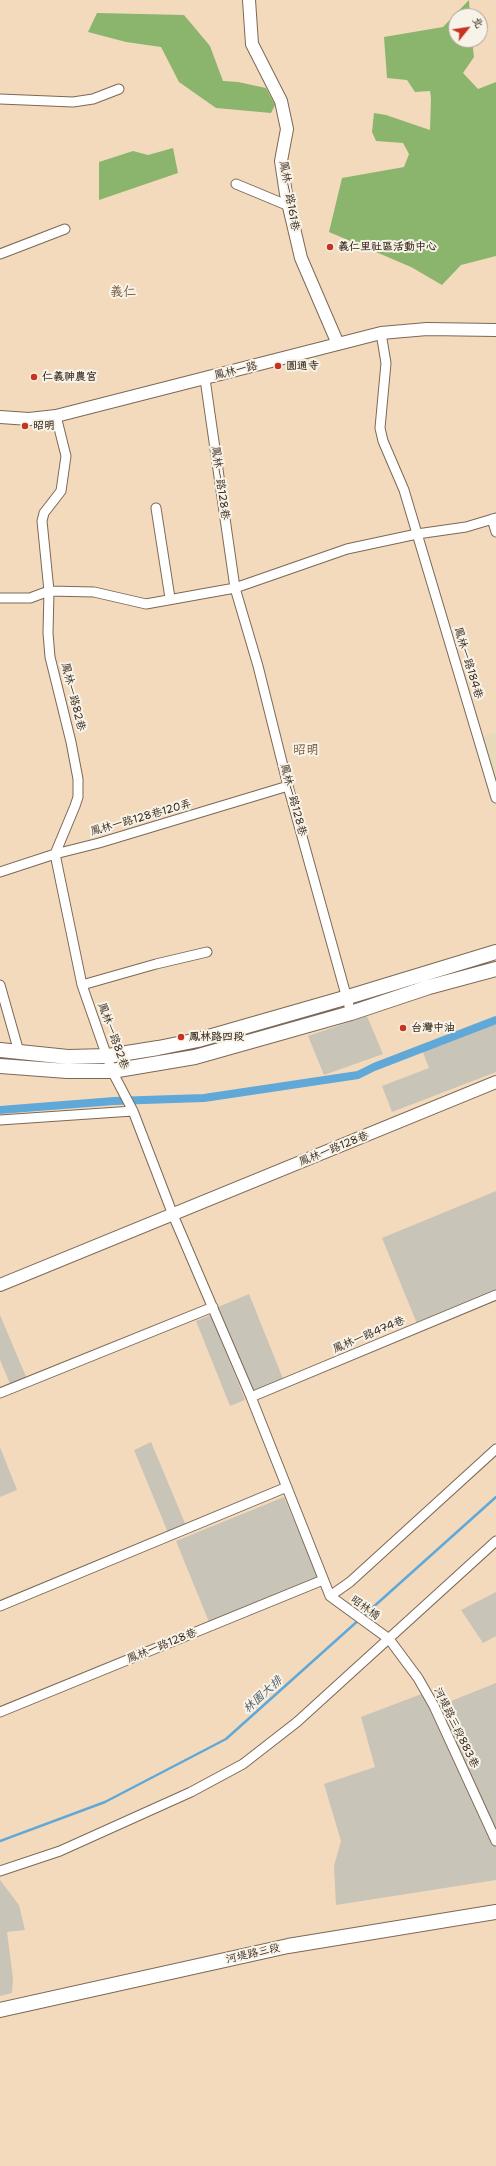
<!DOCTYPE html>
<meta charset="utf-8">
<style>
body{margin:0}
#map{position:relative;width:496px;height:2166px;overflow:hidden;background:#f4dabd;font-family:"Shantell Sans","LXGW WenKai TC",sans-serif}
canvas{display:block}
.north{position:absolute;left:448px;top:8px;width:40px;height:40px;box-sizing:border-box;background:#f7f3e8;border:1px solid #aca397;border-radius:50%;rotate:60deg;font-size:11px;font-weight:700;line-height:16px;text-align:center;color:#3b2a1e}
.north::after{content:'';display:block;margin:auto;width:14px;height:18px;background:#c8321e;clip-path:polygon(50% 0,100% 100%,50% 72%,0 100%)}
</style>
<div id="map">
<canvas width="496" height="2166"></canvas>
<div class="north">北</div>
</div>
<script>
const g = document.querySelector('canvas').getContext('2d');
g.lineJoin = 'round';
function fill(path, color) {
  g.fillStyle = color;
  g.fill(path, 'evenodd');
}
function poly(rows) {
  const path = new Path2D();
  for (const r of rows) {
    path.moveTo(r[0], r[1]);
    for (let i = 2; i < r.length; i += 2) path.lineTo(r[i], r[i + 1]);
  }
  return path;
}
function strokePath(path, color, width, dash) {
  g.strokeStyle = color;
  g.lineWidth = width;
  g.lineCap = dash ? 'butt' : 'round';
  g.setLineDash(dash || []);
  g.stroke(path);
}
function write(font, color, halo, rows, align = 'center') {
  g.font = font + ' "Shantell Sans","LXGW WenKai TC",sans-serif';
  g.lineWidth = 4;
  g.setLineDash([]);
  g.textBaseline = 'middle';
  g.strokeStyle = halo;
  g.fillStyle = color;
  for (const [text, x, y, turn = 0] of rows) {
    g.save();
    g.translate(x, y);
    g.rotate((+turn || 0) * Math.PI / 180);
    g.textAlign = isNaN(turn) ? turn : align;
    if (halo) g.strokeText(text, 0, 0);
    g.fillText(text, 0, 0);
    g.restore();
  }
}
fill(poly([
 [496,732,496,779,483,736]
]), '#e7daba');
fill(poly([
 [367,1016,383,1054,324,1075,308,1036],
 [496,1021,496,1072,392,1112,382,1086,429,1068,421,1047],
 [496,1191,496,1294,418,1326,382,1238],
 [249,1294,284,1381,252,1394,216,1308],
 [0,1315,27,1379,11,1386,0,1360],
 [211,1315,245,1400,230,1406,196,1321],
 [151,1442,187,1528,169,1535,134,1450],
 [0,1447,17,1490,0,1497],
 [284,1497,318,1578,209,1622,176,1541],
 [496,1592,496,1636,483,1643,461,1610],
 [496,1683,496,1880,336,1905,334,1866,341,1841,324,1784,375,1767,361,1717,424,1693,436,1707],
 [0,1880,19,1905,25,1930,7,1932,13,1978,12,1993,0,1996]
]), '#c8c4b8');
fill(poly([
 [469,0,470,16,456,16,456,40,472,40,474,57,463,73,478,89,496,82,496,256,461,265,442,285,411,267,329,232,342,178,404,167,409,154,403,143,376,141,372,132,374,113,386,115,430,130,431,98,430,91,415,92,407,80,387,78,384,37,443,27],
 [97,13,184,15,210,46,223,81,238,82,266,88,275,105,271,113,216,108,179,82,161,47,126,42,88,32],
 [173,148,178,173,99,200,99,162,133,151,148,155]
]), '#8bb56c');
strokePath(poly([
 [0,1841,105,1802,226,1739,496,1497]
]), '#60a8d7', 2.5);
strokePath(poly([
 [0,1110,114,1101,204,1098,358,1075,374,1067,496,1020]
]), '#60a8d7', 8);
const street = poly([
 [0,99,73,102,93,99,119,89],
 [236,184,289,206],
 [0,254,65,229],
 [381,333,386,363,380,428,383,441,404,490,496,798],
 [205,379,235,588,258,666,288,786,351,1013],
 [56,416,66,456,61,491,44,513,42,521,49,591,48,633,50,657,71,742,78,779,78,797,75,806,55,854,82,985,112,1071,133,1111,173,1215,251,1397,330,1596,389,1639,418,1678,434,1706,496,1841],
 [156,508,170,598],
 [492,519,496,532],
 [0,598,30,598,49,591,94,592,146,604,235,588,347,549,417,534,466,527,496,518],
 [0,872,55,854,99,843,288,786],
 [0,985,19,1052],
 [82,985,156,964,207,952],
 [0,1120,133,1111],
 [0,1393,213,1307],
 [251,1397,496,1295],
 [330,1596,350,1582,496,1449],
 [0,1606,287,1487],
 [0,1712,323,1580],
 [0,1871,60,1851,191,1792,243,1764,297,1722,496,1541]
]);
const secondary = poly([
 [249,0,252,44,281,101,287,129,281,161,286,194,301,258,338,344],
 [0,417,29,419,56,416,381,333,427,329,496,330],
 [0,1285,496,1082]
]);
const primary = poly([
 [0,1050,68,1057,108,1056,158,1048,198,1040,348,997,496,952],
 [0,1066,67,1071,112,1071,195,1057,351,1013,429,987,496,969],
 [0,2010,288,1946,496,1912]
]);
strokePath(street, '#7c6856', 11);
strokePath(secondary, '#7c6856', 14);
strokePath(primary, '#7c6856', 16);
strokePath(street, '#fff', 9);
strokePath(secondary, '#fff', 12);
strokePath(primary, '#fff', 14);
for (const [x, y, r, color] of [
 [330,247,4,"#c8321e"],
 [278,366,4,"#c8321e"],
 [34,377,4,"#c8321e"],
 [25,426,4,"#c8321e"],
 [403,1028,4,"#c8321e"],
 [181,1037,4,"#c8321e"]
]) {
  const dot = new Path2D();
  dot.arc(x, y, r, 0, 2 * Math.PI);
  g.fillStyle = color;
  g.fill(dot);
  strokePath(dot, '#f7f3e8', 1.5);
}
write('11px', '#3b2a1e', '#f7f3e8', [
 ["鳳林一路161巷",289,196,80],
 ["鳳林一路",236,371,-14],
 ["鳳林一路128巷",220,483,82],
 ["鳳林一路184巷",468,663,73],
 ["鳳林一路82巷",73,697,76],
 ["鳳林一路128巷",293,800,75],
 ["鳳林一路128巷120弄",141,818,-16],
 ["鳳林一路82巷",113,1036,70],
 ["鳳林一路128巷",334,1149,-22],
 ["鳳林一路474巷",369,1335,-23],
 ["昭林橋",365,1608,36],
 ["鳳林一路128巷",162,1646,-22],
 ["河堤路三段883巷",456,1728,64],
 ["河堤路三段",253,1954,-13]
]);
write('bold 11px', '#3b2a1e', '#f7f3e8', [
 ["義仁里社區活動中心",338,247],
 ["圓通寺",286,366],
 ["仁義神農宮",42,377],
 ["昭明",33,426],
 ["台灣中油",411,1028],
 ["鳳林路四段",189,1037]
], 'left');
write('italic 12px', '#48565f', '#f7f3e8', [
 ["林園大排",263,1695,-42]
]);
write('13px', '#76553b', '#f7f3e8', [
 ["義仁",123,293],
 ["昭明",306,751]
]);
</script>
